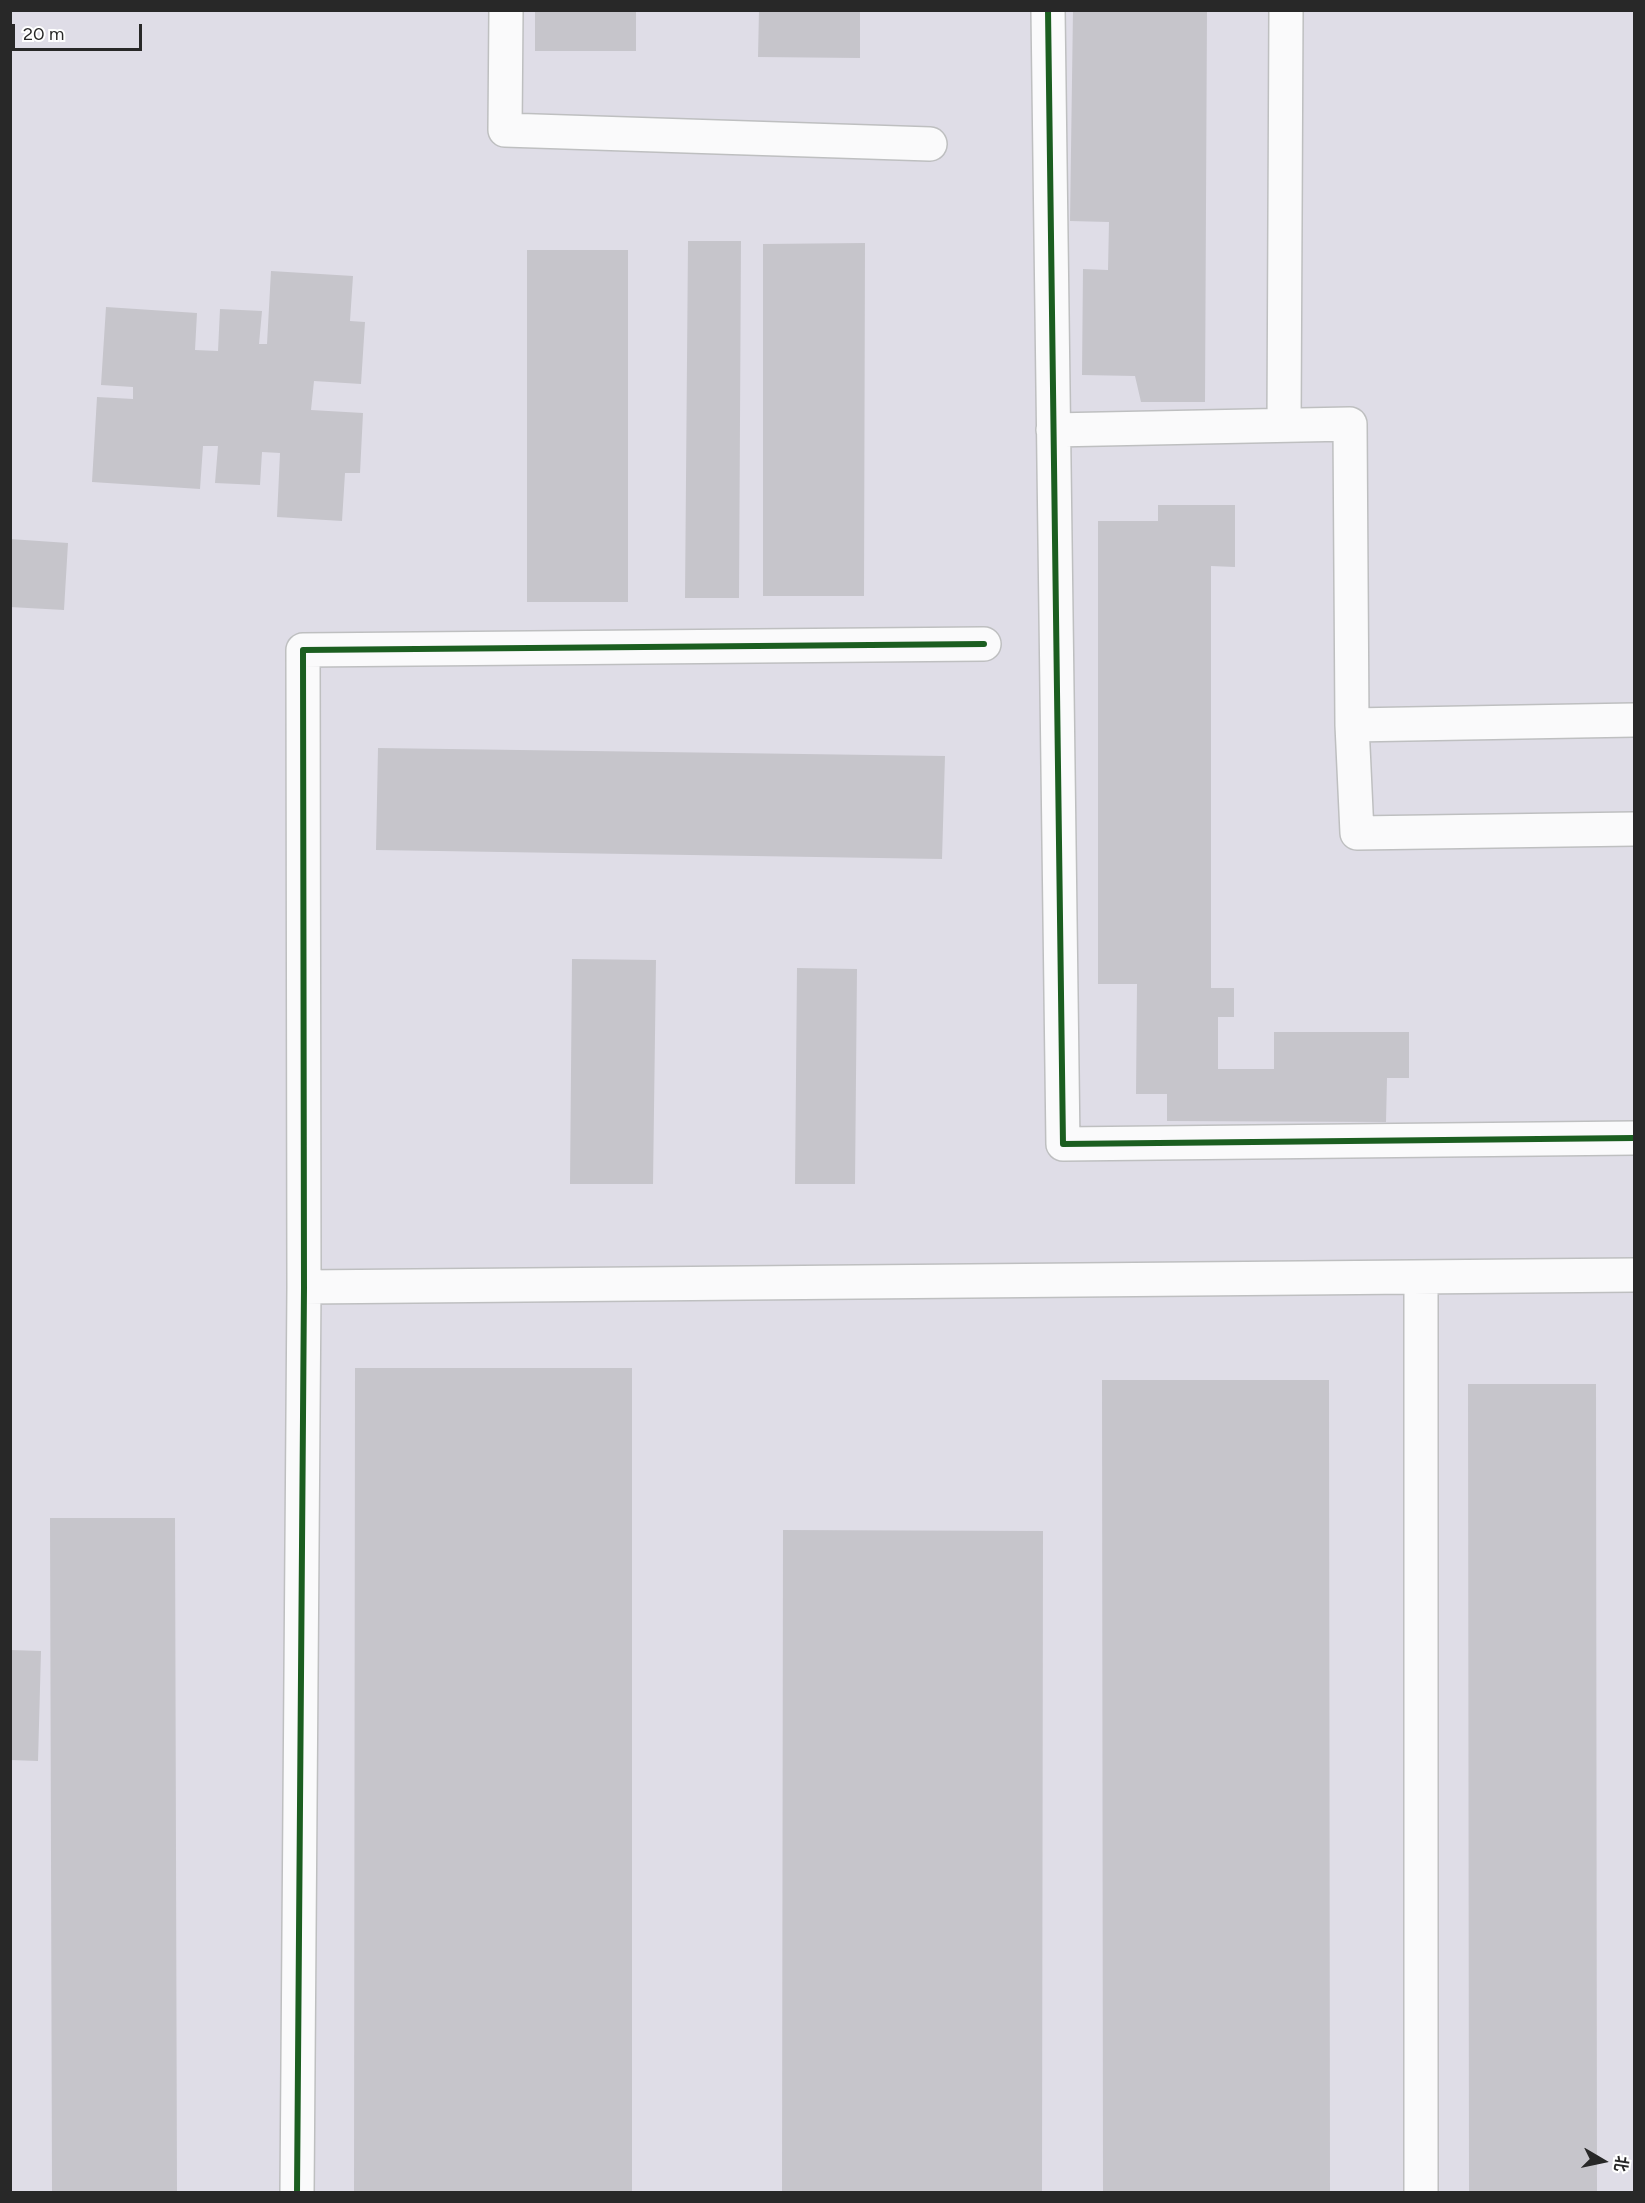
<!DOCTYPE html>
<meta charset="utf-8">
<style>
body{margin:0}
#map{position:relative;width:1645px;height:2203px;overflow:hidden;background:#dfdde7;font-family:Figtree,"Noto Sans SC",sans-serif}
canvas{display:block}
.frame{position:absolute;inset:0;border:12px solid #282828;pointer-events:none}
.north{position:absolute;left:1573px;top:2131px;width:60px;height:60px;-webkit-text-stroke:4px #fff;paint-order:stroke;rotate:99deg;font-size:16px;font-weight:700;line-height:24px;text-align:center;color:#282828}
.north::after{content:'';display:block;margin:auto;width:21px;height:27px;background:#282828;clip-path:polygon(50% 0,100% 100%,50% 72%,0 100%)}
.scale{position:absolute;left:12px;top:24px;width:130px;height:27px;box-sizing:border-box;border:3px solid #282828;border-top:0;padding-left:8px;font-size:18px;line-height:21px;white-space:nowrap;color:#282828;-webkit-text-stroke:4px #fff;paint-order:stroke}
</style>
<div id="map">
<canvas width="1645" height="2203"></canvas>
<div class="frame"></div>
<div class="north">北</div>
<div class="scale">20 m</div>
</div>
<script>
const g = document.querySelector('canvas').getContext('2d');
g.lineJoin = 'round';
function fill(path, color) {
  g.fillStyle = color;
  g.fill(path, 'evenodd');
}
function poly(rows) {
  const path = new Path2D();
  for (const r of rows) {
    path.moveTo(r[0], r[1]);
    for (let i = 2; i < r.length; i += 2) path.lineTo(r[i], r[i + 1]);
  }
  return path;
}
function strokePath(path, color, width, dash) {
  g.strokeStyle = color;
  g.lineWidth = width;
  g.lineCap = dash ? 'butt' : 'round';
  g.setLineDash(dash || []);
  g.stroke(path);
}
fill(poly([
 [535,10,636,10,636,51,535,51],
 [759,10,860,10,860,58,758,57],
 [1073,10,1207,10,1205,402,1141,402,1135,376,1082,375,1083,269,1108,270,1109,222,1070,221],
 [688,241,741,241,739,598,685,598],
 [865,243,864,596,763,596,763,244],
 [527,250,628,250,628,602,527,602],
 [271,271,353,276,350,321,365,322,361,384,314,381,311,410,363,413,360,473,345,473,342,521,277,517,280,453,262,452,260,485,215,483,218,446,203,446,200,489,92,482,97,397,133,399,133,387,101,385,106,307,197,313,195,350,218,351,220,309,262,311,259,344,267,344],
 [1158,505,1235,505,1235,567,1211,566,1211,988,1234,988,1234,1017,1218,1017,1218,1069,1274,1069,1274,1032,1409,1032,1409,1078,1387,1078,1386,1122,1167,1121,1167,1094,1136,1094,1137,984,1098,984,1098,521,1158,521],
 [10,539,68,543,64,610,10,607],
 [378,748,945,756,942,859,376,850],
 [572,959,656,960,653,1184,570,1184],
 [797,968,857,969,855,1184,795,1184],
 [355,1368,632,1368,632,2192,354,2192],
 [1102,1380,1329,1380,1330,2192,1103,2192],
 [1468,1384,1596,1384,1597,2192,1469,2192],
 [50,1518,175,1518,177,2192,52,2192],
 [783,1530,1043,1531,1042,2192,782,2192],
 [10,1650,41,1651,38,1761,10,1760]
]), '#c6c5cb');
const minor = poly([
 [506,10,505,130,930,144],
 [1048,10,1063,1144,1634,1138],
 [1284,425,1286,10],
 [1053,430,1350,424,1352,725,1357,833,1634,829],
 [1352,725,1634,720],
 [1421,1277,1421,2192],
 [304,1287,1634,1275],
 [297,2192,304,1287,303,650,984,644]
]);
strokePath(minor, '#bebfc0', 36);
strokePath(minor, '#fafafb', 33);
strokePath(poly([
 [1048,10,1063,1144,1634,1138],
 [297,2192,304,1287,303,650,984,644]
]), '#1b5e20', 6);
</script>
